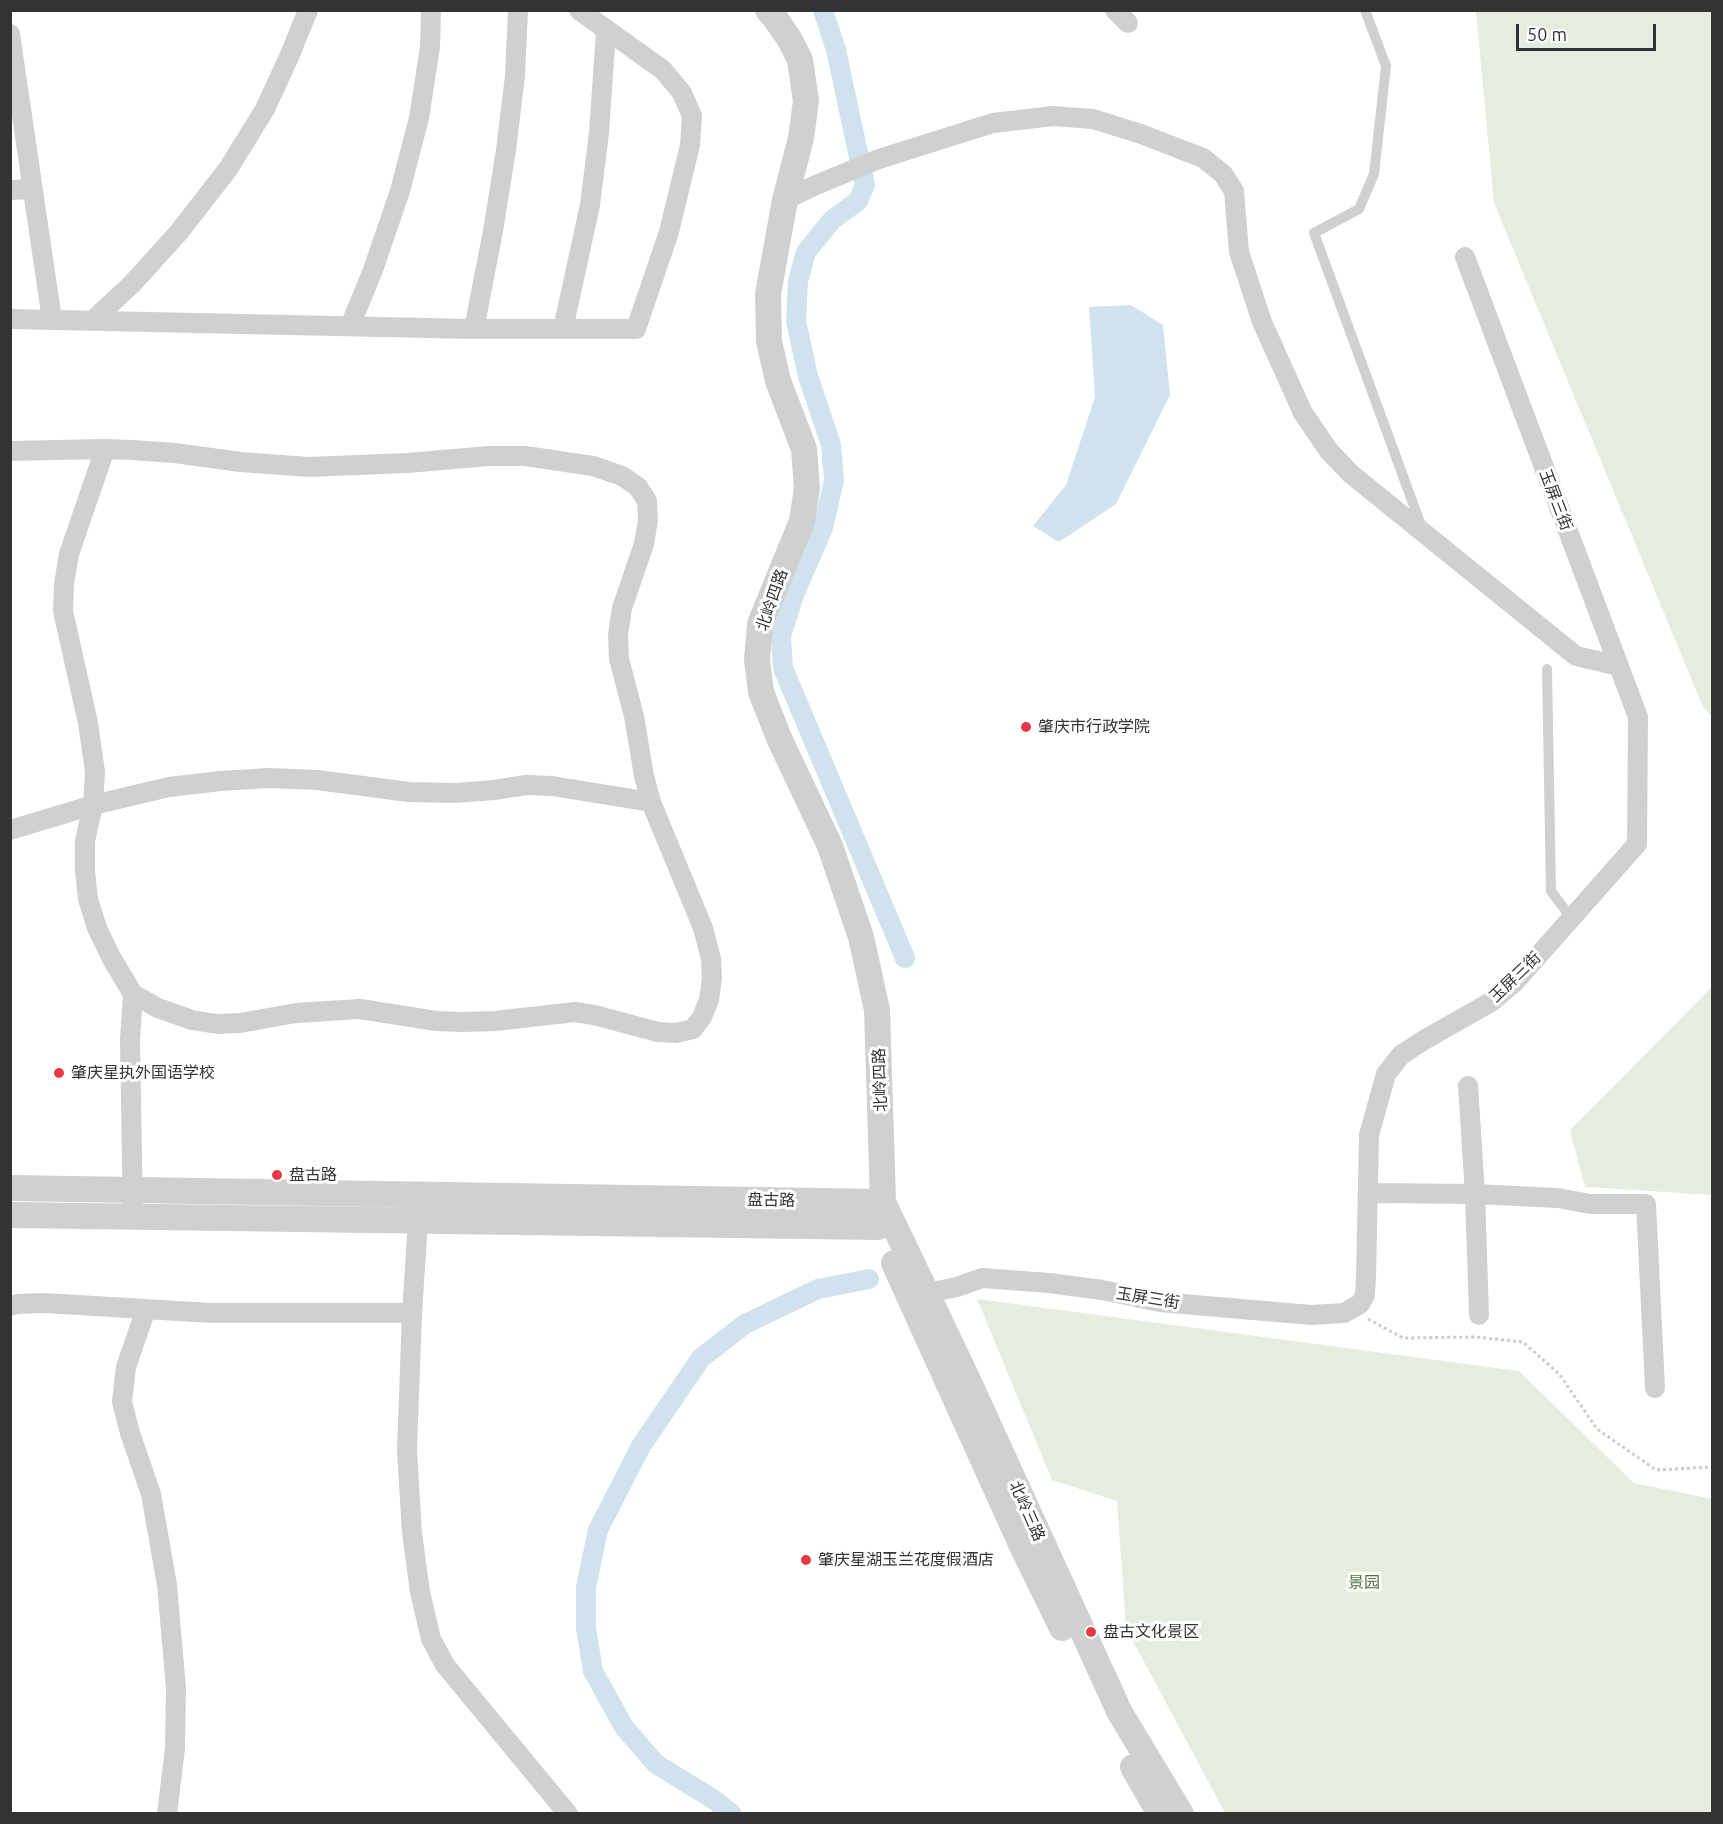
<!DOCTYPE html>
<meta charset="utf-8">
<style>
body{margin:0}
#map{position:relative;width:1723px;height:1824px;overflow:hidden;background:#fff;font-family:Ubuntu,sans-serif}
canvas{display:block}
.frame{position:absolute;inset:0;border:12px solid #333;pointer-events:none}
.scale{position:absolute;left:1516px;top:24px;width:140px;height:27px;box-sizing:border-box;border:3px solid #333;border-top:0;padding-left:8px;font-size:18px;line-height:21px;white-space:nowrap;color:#333;-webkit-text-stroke:4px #fff;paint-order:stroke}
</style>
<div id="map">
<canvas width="1723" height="1824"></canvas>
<div class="frame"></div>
<div class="scale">50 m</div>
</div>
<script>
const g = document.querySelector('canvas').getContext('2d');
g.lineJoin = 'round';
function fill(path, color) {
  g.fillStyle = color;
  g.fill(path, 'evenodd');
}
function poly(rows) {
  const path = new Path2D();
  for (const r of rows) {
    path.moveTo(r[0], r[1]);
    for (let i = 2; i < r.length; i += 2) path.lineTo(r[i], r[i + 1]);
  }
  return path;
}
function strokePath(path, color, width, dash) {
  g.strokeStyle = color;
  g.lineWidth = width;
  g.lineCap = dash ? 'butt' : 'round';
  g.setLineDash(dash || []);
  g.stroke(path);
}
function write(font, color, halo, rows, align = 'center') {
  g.font = font + ' Ubuntu,"Noto Sans SC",sans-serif';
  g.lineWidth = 6;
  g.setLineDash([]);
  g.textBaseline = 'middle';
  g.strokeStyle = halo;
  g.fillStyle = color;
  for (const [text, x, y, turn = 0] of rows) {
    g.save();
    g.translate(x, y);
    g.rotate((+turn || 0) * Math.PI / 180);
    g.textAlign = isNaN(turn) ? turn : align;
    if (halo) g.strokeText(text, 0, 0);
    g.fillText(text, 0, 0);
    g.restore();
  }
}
fill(poly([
 [1476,11,1712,11,1712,716,1703,707,1494,203],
 [1712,987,1712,1195,1585,1187,1570,1130],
 [977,1299,1519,1371,1634,1483,1712,1499,1712,1813,1225,1813,1126,1628,1117,1501,1052,1480]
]), '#e6ecdf');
fill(poly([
 [1131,305,1163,325,1170,395,1116,504,1059,542,1033,526,1066,485,1095,397,1089,307]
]), '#cfe2ee');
strokePath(poly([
 [823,10,836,50,865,185,858,201,832,220,806,252,798,281,796,321,808,376,831,445,834,480,823,528,794,595,781,636,783,668,905,958],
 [732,1814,713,1799,656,1764,624,1727,593,1671,586,1628,586,1587,598,1530,641,1446,701,1358,745,1324,818,1289,869,1279]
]), '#cfe2ee', 20);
strokePath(poly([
 [1368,1319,1403,1338,1476,1337,1523,1342,1560,1375,1597,1429,1656,1470,1712,1467]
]), '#cdcdcd', 3, [3, 3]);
strokePath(poly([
 [1365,10,1386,66,1374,174,1359,209,1314,233,1422,528],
 [1547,669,1551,891,1571,918]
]), '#d0d0d0', 10);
strokePath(poly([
 [1115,10,1128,23],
 [10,34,52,320],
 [10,190,33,189],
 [785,200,816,185,879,159,993,123,1053,116,1093,119,1141,134,1203,158,1223,174,1234,191,1239,252,1262,322,1303,413,1329,451,1351,474,1576,656,1619,666],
 [10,319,474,329,636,329,669,232,690,145,692,116,682,93,663,70,579,10],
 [92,321,132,284,179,232,228,169,265,109,289,57,308,10],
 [350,326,373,270,400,191,419,118,430,47,431,10],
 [474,329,493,231,506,150,515,76,518,10],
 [563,329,590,205,599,133,606,31],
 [10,451,105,449,131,450,175,453,240,462,309,467,407,463,489,456,525,456,593,466,622,476,638,487,647,501,648,520,644,544,622,608,618,635,619,659,634,716,644,776,651,802,703,928,711,959,712,978,709,1000,702,1017,693,1029,676,1033,658,1032,594,1015,575,1012,495,1021,463,1022,436,1021,360,1009,296,1013,240,1023,217,1024,192,1020,158,1008,133,994,112,959,97,928,88,899,85,871,85,841,93,805,95,772,88,723,63,611,64,584,69,554,105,449],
 [10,830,93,805,169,787,220,781,269,778,317,780,409,792,455,793,494,790,526,785,552,786,651,802],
 [133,994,130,1040,133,1217],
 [1468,1086,1475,1194,1479,1315],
 [1368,1193,1475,1194,1558,1198,1590,1204,1646,1204,1655,1388],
 [418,1221,412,1313,407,1450,412,1533,420,1592,431,1639,445,1665,568,1814],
 [927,1293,957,1287,982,1278,1049,1283,1102,1290,1160,1302,1311,1315,1344,1313,1360,1304,1365,1295,1366,1277,1369,1135,1386,1074,1401,1055,1424,1040,1491,1002,1515,982,1637,844,1638,717,1465,257],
 [10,1306,17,1304,44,1303,212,1313,412,1313],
 [146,1309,126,1367,122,1402,130,1433,151,1494,167,1585,176,1688,175,1748,167,1814]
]), '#d0d0d0', 20);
strokePath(poly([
 [768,10,775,18,790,40,800,60,806,101,801,138,785,200,768,294,769,341,778,381,804,449,807,488,802,521,760,624,757,660,761,692,779,738,830,846,861,937,877,1010,883,1202,880,1218],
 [10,1188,883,1202,968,1380,1120,1713,1181,1814],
 [10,1215,878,1227],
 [894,1263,1021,1544,1062,1628],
 [1133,1767,1160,1814]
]), '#d0d0d0', 26);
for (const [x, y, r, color] of [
 [1026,727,6,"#e63946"],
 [59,1073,6,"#e63946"],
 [277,1175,6,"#e63946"],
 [806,1560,6,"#e63946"],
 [1091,1632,6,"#e63946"]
]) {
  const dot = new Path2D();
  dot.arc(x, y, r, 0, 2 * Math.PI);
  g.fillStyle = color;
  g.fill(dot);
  strokePath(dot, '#fff', 2);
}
write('16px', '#333', '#fff', [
 ["玉屏三街",1556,500,69],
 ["北岭四路",772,600,-71],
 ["玉屏三街",1515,977,-44],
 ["北岭四路",880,1080,-92],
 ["盘古路",771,1200,1],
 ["玉屏三街",1148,1298,9],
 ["北岭三路",1027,1511,66]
]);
write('16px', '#333', '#fff', [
 ["肇庆市行政学院",1038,727],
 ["肇庆星执外国语学校",71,1073],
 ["盘古路",289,1175],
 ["肇庆星湖玉兰花度假酒店",818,1560],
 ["盘古文化景区",1103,1632]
], 'left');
write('16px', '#56703f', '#fff', [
 ["景园",1364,1583]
]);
</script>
